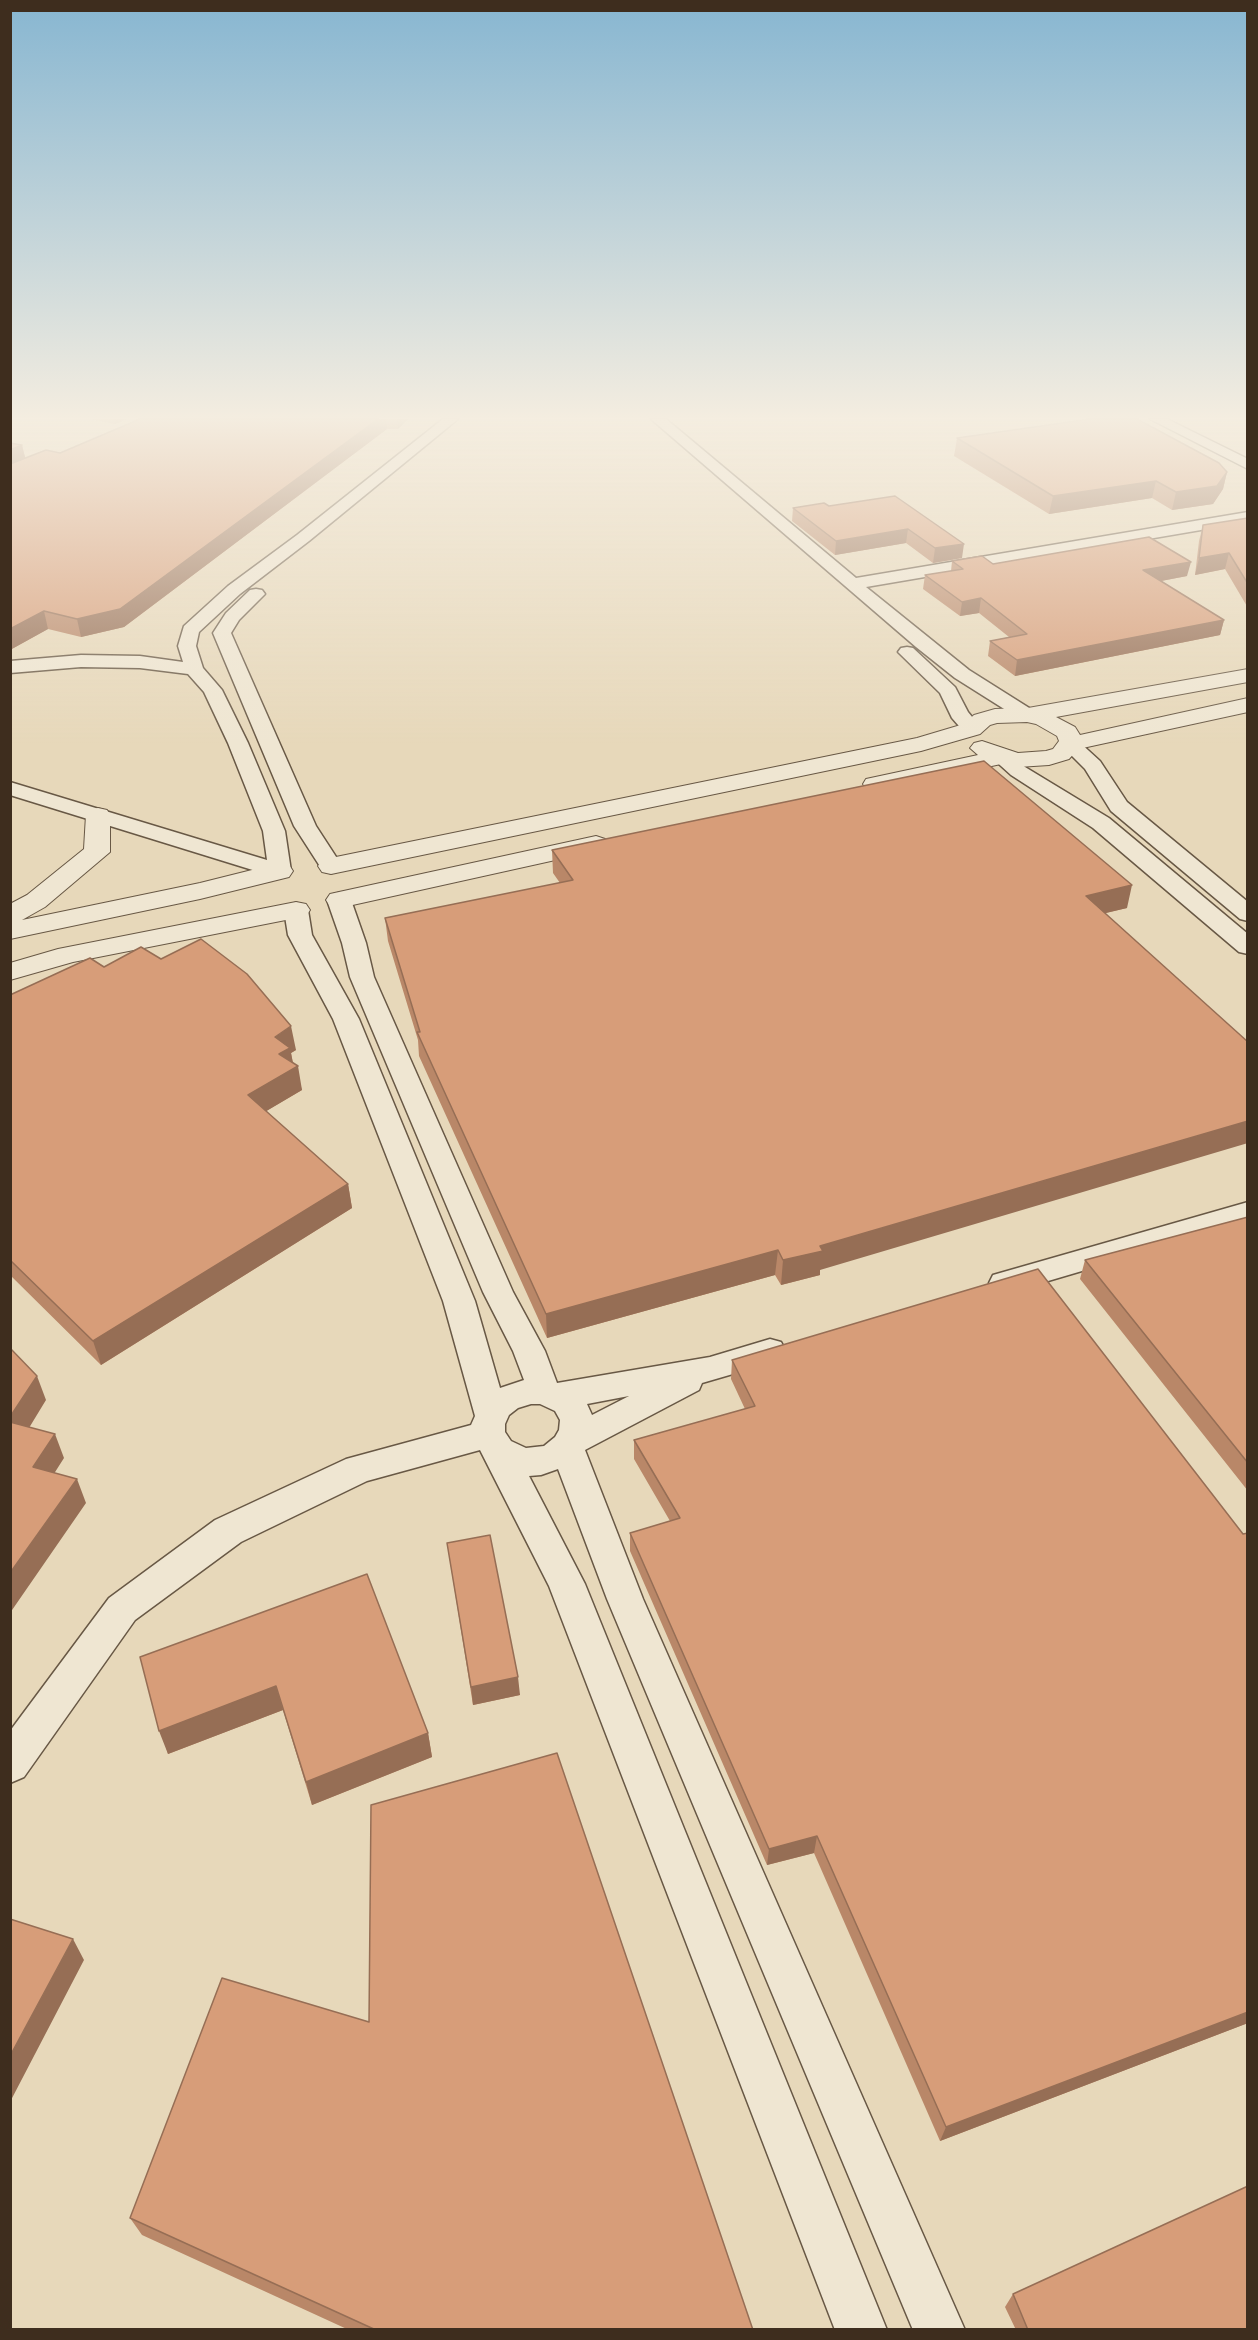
<!DOCTYPE html>
<style>
body{margin:0}
#map{position:relative;width:1258px;height:2340px;overflow:hidden;background:#e7d8ba;font-family:Vollkorn,serif}
canvas{display:block}
.frame{position:absolute;inset:0;border:12px solid #3e2d1e;pointer-events:none}
</style>
<div id="map">
<canvas width="1258" height="2340"></canvas>
<div class="frame"></div>
</div>
<script>
const g = document.querySelector('canvas').getContext('2d');
g.lineJoin = 'round';
function poly(rows) {
  const path = new Path2D();
  for (const r of rows) {
    path.moveTo(r[0], r[1]);
    for (let i = 2; i < r.length; i += 2) path.lineTo(r[i], r[i + 1]);
  }
  return path;
}
function strokePath(path, color, width, dash) {
  g.strokeStyle = color;
  g.lineWidth = width;
  g.lineCap = dash ? 'butt' : 'round';
  g.setLineDash(dash || []);
  g.stroke(path);
}
function fill(path, color) {
  g.fillStyle = color;
  g.fill(path, 'evenodd');
}
const minor = poly([
 [443,419,458,419,309,541,240,594,199,632,196,646,203,668,222,690,248,743,285,831,291,871,288,876,280,878,272,876,10,795,10,782,267,860,263,831,228,743,204,692,188,674,140,668,81,667,10,673,10,661,81,655,140,656,183,662,178,646,184,626,228,586,297,535,443,419],
 [651,419,666,419,856,578,1248,512,1248,522,866,587,969,670,1034,711,1037,715,1034,719,1027,721,1020,719,955,678,916,647,651,419],
 [1150,419,1167,419,1248,459,1248,469,1150,419],
 [256,589,262,590,265,594,239,620,231,633,316,826,342,866,339,871,331,873,323,871,294,826,213,633,226,613,250,590,256,589],
 [907,647,913,648,955,687,968,712,982,729,979,733,965,733,952,718,940,693,898,652,901,648,907,647],
 [1070,738,1077,740,1100,761,1127,802,1248,902,1248,921,1240,919,1111,811,1085,769,1060,744,1063,740,1070,738],
 [1001,751,1008,753,1025,767,1109,818,1248,934,1248,954,1239,952,1093,828,1011,775,991,757,994,753,1001,751],
 [339,893,347,895,351,900,366,943,374,977,513,1292,545,1351,557,1383,710,1357,770,1339,781,1342,786,1351,781,1360,702,1383,699,1390,585,1450,643,1599,965,2330,913,2330,607,1599,558,1469,541,1475,529,1476,585,1584,887,2330,835,2330,549,1586,480,1450,367,1481,241,1542,135,1620,24,1777,10,1783,10,1731,109,1598,215,1520,346,1459,471,1425,475,1416,443,1301,333,1019,288,935,284,910,288,905,296,903,304,905,308,910,312,935,359,1019,475,1301,500,1388,524,1380,513,1351,483,1292,350,977,342,943,327,900,331,895,339,893],
 [629,1396,592,1415,587,1404,629,1396],
 [531,1404,540,1404,555,1411,560,1420,559,1430,555,1437,544,1446,526,1448,511,1441,505,1432,505,1424,509,1415,518,1408,531,1404],
 [1248,1202,1248,1222,1004,1294,993,1291,989,1283,993,1275,1248,1202]
]);
const tertiary = poly([
 [1248,669,1248,682,1056,717,1075,727,1080,735,1248,698,1248,712,1078,749,1069,759,1049,765,1018,767,1001,764,875,791,866,789,863,784,866,779,978,755,970,748,974,743,982,741,1018,753,1046,751,1053,749,1059,741,1057,736,1036,724,1027,722,997,723,990,725,980,734,921,751,331,874,322,872,318,866,322,860,331,858,917,738,964,724,974,715,995,709,1028,708,1248,669],
 [98,808,107,810,110,815,110,852,45,907,22,920,200,883,280,863,289,865,293,871,289,877,200,899,10,939,10,904,27,895,84,849,86,815,89,810,98,808],
 [596,836,605,839,609,844,605,849,339,908,330,906,326,900,330,894,339,892,596,836],
 [296,902,306,904,310,910,306,916,73,962,10,980,10,963,58,949,296,902]
]);
strokePath(minor, '#685845', 3);
strokePath(tertiary, '#685845', 2);
fill(minor, '#efe6d2');
fill(tertiary, '#efe6d2');
fill(poly([
 [90,419,127,419,115,424],
 [136,419,408,419,398,429,387,429,124,627,81,637,48,629,10,650,10,443,22,445,25,458,60,453,137,420],
 [957,438,1227,472,1223,489,1213,504,1172,510,1152,498,1049,514,954,456],
 [895,496,962,558,933,563,906,543,835,555,792,521,793,508,829,506],
 [1248,518,1248,608,1225,569,1195,575,1199,541,1203,525],
 [952,561,1187,576,1161,581,1224,620,1220,635,1015,676,988,656,990,641,1009,637,979,613,960,616,923,589,925,575,951,571],
 [552,850,1127,908,1105,913,820,1270,820,1275,781,1285,775,1275,547,1338,419,1056,418,1040,388,941,385,918,560,883,553,873],
 [104,967,296,1050,291,1053,293,1063,302,1090,266,1111,348,1184,352,1208,101,1365,10,1275,10,995],
 [1248,1217,1248,1491,1080,1279,1085,1260],
 [732,1360,1243,1534,1248,1533,1248,2023,940,2141,814,1853,767,1865,630,1551,630,1533,670,1521,634,1459,634,1440,745,1409,731,1379],
 [447,1543,520,1695,473,1705],
 [140,1657,428,1733,432,1757,312,1805,283,1710,168,1754],
 [130,2218,753,2330,349,2330,142,2235],
 [1013,2294,1248,2330,1016,2330,1005,2307]
]), '#b98768');
fill(poly([
 [114,419,127,419,115,424],
 [378,419,386,419,387,429,124,627,81,637,77,619],
 [397,419,408,419,398,429],
 [22,445,26,461,10,467,10,450],
 [1227,472,1223,489,1213,504,1172,510,1176,492],
 [1156,481,1152,498,1049,514,1053,496],
 [908,529,906,543,835,555,836,541],
 [964,544,962,558,933,563,935,548],
 [1229,553,1225,569,1195,575,1199,558],
 [1191,562,1187,576,1140,585,1143,570],
 [981,598,979,613,960,616,962,602],
 [44,611,48,629,10,650,10,629],
 [1224,620,1220,635,1015,676,1017,660],
 [1132,885,1127,908,1081,919,1086,896],
 [291,1026,296,1050,291,1053,294,1069,298,1066,302,1090,253,1119,248,1095,275,1037],
 [1248,1121,1248,1143,820,1270,820,1275,781,1285,783,1260,820,1246],
 [348,1184,352,1208,101,1365,93,1341],
 [778,1250,775,1275,547,1338,546,1314],
 [37,1376,46,1400,18,1446,10,1428,10,1417],
 [55,1434,64,1458,43,1491,33,1467],
 [77,1479,86,1503,10,1613,10,1573],
 [518,1677,520,1695,473,1705,471,1687],
 [276,1686,283,1710,168,1754,159,1731],
 [428,1733,432,1757,312,1805,306,1782],
 [817,1836,814,1853,767,1865,769,1849],
 [73,1939,84,1960,10,2102,10,2056],
 [1248,2012,1248,2023,940,2141,946,2127]
]), '#966e55');
const building = poly([
 [140,419,378,419,120,609,77,619,44,611,10,629,10,464,46,450,60,453,140,419],
 [1090,419,1137,419,1219,463,1227,472,1217,486,1176,492,1156,481,1053,496,957,438,1090,419],
 [10,443,22,445,10,450,10,443],
 [895,496,964,544,935,548,908,529,836,541,793,508,824,503,829,506,895,496],
 [1248,518,1248,584,1229,553,1199,558,1203,525,1248,518],
 [1149,537,1191,562,1143,570,1224,620,1017,660,990,641,1027,634,981,598,962,602,925,575,963,569,952,561,982,556,993,564,1149,537],
 [984,761,1132,885,1086,896,1248,1042,1248,1121,820,1246,823,1251,783,1260,778,1250,546,1314,417,1032,420,1032,385,918,573,880,552,850,984,761],
 [201,939,247,974,291,1026,275,1037,290,1048,279,1054,298,1066,248,1095,348,1184,93,1341,10,1260,10,995,90,958,104,967,141,947,161,959,201,939],
 [1248,1217,1248,1463,1085,1260,1248,1217],
 [1038,1269,1243,1534,1248,1533,1248,2012,946,2127,817,1836,769,1849,630,1533,680,1518,634,1440,755,1406,732,1360,1038,1269],
 [10,1348,37,1376,10,1417,10,1348],
 [10,1422,55,1434,33,1467,77,1479,10,1573,10,1422],
 [490,1535,518,1677,471,1687,447,1543,490,1535],
 [367,1574,428,1733,306,1782,276,1686,159,1731,140,1657,367,1574],
 [557,1753,753,2330,376,2330,130,2218,222,1978,369,2022,371,1805,557,1753],
 [10,1919,73,1939,10,2056,10,1919],
 [1248,2186,1248,2330,1028,2330,1013,2294,1248,2186]
]);
fill(building, '#d79d79');
strokePath(building, '#966e55', 1.5);
const sky = g.createLinearGradient(0, 0, 0, 746);
sky.addColorStop(0, '#87b6d1');
sky.addColorStop(0.56, '#f4ede0');
sky.addColorStop(1, '#f4ede000');
g.fillStyle = sky;
g.fillRect(0, 0, 1258, 746);
</script>
